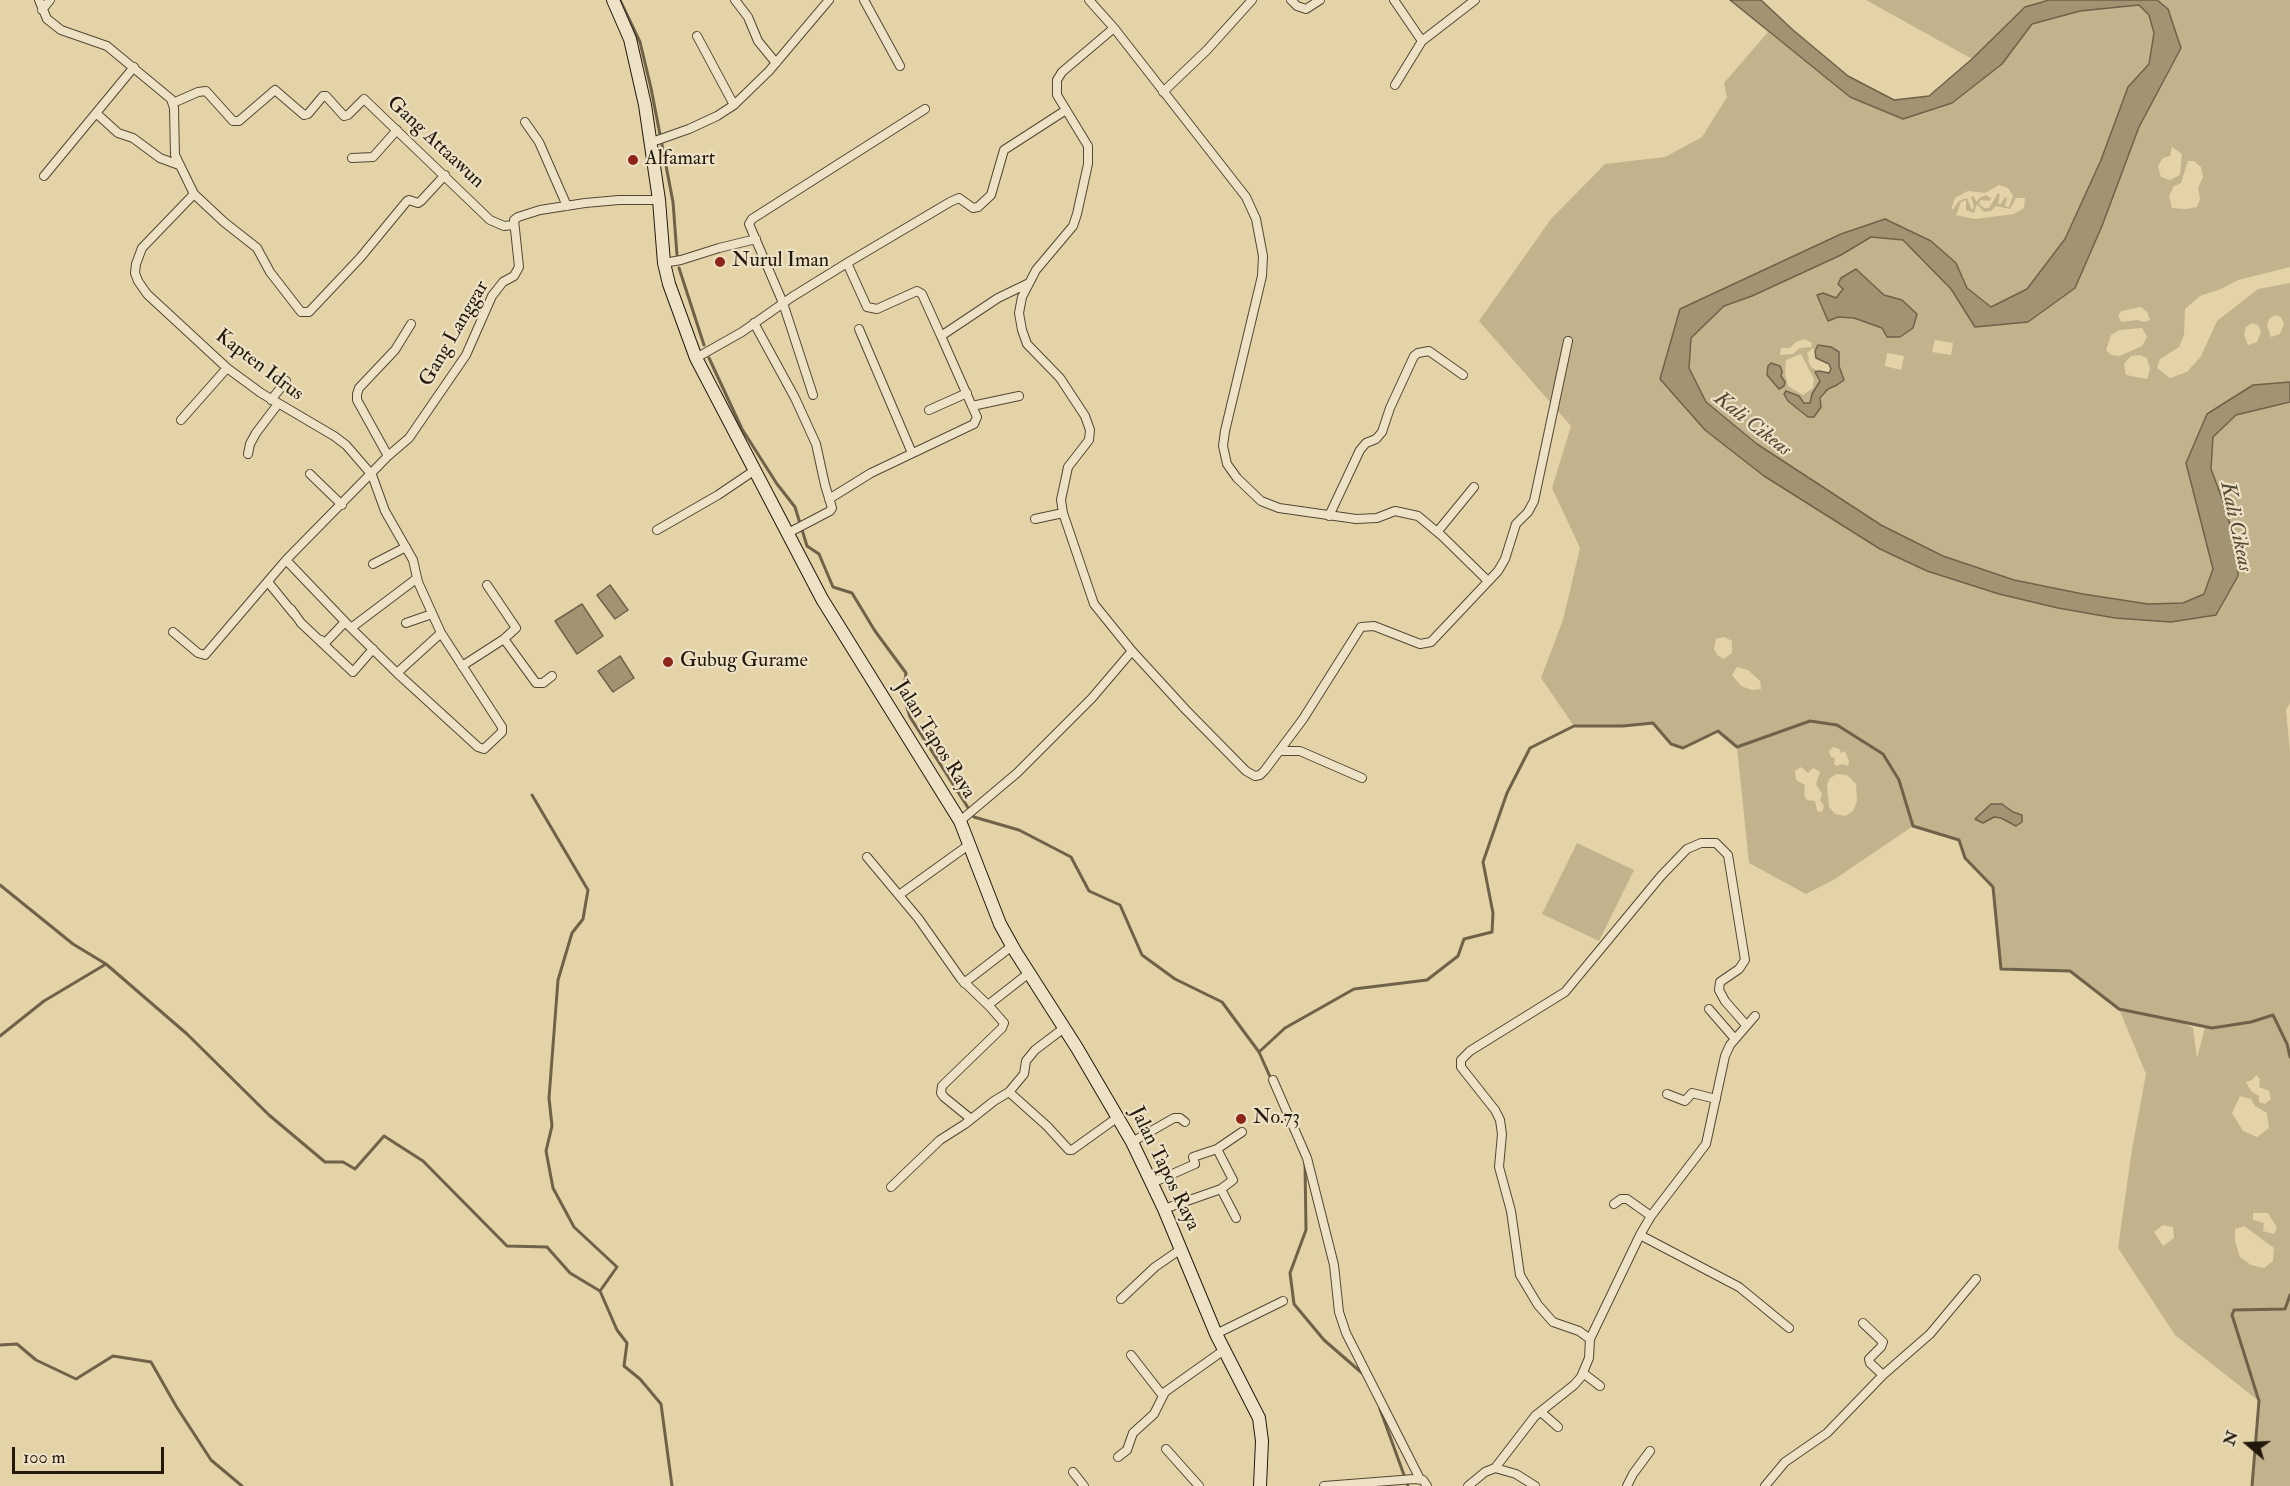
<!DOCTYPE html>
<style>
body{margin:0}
#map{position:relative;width:2290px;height:1486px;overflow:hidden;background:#e4d3a7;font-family:"IM FELL Double Pica",serif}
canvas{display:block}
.north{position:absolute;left:2218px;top:1414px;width:60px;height:60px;-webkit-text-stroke:4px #ede2c6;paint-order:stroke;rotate:289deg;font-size:16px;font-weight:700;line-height:24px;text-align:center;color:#22180c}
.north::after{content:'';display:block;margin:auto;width:21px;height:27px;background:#22180c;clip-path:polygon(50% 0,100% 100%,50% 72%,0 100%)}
.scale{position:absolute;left:12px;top:1447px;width:152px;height:27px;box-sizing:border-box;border:3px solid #22180c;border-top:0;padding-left:8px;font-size:18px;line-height:21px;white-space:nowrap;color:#22180c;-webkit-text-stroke:4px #ede2c6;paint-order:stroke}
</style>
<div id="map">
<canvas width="2290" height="1486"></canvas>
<div class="north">N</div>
<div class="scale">100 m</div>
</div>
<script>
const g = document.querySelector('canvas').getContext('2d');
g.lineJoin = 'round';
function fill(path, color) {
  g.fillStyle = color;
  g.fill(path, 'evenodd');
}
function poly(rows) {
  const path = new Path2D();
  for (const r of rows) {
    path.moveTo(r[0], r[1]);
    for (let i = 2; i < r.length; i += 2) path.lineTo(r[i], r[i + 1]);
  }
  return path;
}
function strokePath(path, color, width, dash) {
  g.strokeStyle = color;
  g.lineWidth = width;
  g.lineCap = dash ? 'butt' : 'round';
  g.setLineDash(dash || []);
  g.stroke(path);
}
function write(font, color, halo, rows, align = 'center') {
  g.font = font + ' "IM FELL Double Pica",serif';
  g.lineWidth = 4.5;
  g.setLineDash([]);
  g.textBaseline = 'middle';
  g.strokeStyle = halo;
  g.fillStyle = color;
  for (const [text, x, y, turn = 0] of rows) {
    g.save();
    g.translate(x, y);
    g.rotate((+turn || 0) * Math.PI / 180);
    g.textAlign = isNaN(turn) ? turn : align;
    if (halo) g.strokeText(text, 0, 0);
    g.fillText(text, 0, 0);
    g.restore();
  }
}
fill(poly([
 [1866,0,2049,0,2025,7,1972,59],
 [2157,0,2290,0,2290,267,2238,280,2221,289,2200,296,2185,309,2184,335,2179,347,2160,359,2157,368,2170,378,2187,372,2201,356,2217,321,2258,289,2290,283,2290,382,2253,385,2207,414,2196,501,2213,569,2204,594,2183,603,2148,604,2083,594,2015,580,1943,556,1881,525,1757,444,1706,402,1689,368,1691,338,1724,306,1752,296,1841,255,1871,237,1903,240,1951,289,1975,327,2075,288,2102,226,2139,127,2181,48,2168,9],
 [2172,147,2182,154,2180,175,2170,180,2161,177,2158,166,2163,158,2170,156],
 [2188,161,2194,161,2201,167,2203,177,2198,188,2200,199,2197,207,2186,209,2172,208,2169,196,2174,186,2181,183],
 [1871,285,1884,295,1902,300,1882,328,1854,318,1838,317,1823,293,1836,298,1843,289],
 [2141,307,2147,312,2150,320,2144,322,2137,320,2121,322,2118,315,2122,311],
 [2275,315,2281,317,2284,324,2280,334,2271,337,2267,326,2269,319],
 [2252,323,2258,325,2261,332,2257,342,2248,345,2244,334,2246,327],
 [2142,328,2147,337,2142,346,2120,356,2111,355,2106,350,2111,335,2120,330],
 [1805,339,1812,343,1811,347,1800,348,1793,354,1780,355,1781,348,1790,348,1796,342],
 [1935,340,1953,343,1951,355,1932,352],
 [1819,345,1844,380,1828,389,1808,417,1788,401,1786,392,1810,404,1812,394,1820,381,1816,373,1819,371,1812,368,1808,361,1809,358,1807,353,1813,348,1815,351],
 [1887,353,1904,356,1901,370,1885,366],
 [1801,354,1814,379,1813,388,1803,395,1788,386,1785,373,1786,360],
 [2140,355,2147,358,2150,369,2147,379,2126,375,2124,364,2131,356],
 [2139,5,2149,15,2154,33,2149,64,2128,87,2101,160,2065,239,2027,289,1991,307,1967,288,1956,263,1885,219,1841,234,1680,309,1660,379,1927,571,1999,594,2058,608,2115,618,2216,615,2226,509,2211,469,2213,437,2236,415,2290,402,2290,703,2286,710,2290,752,2290,1486,2252,1486,2259,1401,2175,1335,2118,1248,2132,1149,2146,1074,2119,1009,2070,971,2001,969,1993,887,1965,858,1959,840,1913,826,1835,879,1806,894,1749,863,1737,747,1718,731,1683,748,1671,744,1653,724,1623,726,1574,726,1541,678,1563,620,1580,548,1552,488,1571,426,1479,321,1551,219,1605,164,1665,157,1702,137,1727,97,1724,83,1768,32,1850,97,1903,119,2002,64,2031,24,2080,11],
 [1999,185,2008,188,2013,196,2009,207,2005,206,2007,198,2005,197,2001,204,1998,204,2000,194,1998,193,1989,208,1984,208,1979,204,1980,200,1990,201,1991,198,1986,195,1979,198,1977,202,1973,196,1971,197,1974,206,1972,210,1967,198,1959,201,1952,210,1952,207,1955,198,1968,191,1985,193],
 [2016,198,2025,198,2024,208,2014,214,1975,219,1956,215,1961,202,1966,200,1966,210,1974,213,1977,204,1984,212,1991,211,1996,206,2010,209],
 [1724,637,1732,641,1732,653,1724,659,1717,655,1714,649,1716,639],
 [1737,667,1748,670,1760,681,1761,689,1752,690,1741,686,1732,675],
 [1833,747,1839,749,1841,753,1845,751,1849,762,1848,766,1842,764,1837,766,1834,764,1835,758,1831,757,1829,751],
 [1801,767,1808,773,1813,768,1820,772,1816,784,1822,794,1820,800,1824,806,1822,812,1817,811,1815,801,1807,800,1804,795,1805,785,1796,780,1795,771],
 [1837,774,1847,775,1856,784,1857,801,1853,811,1845,816,1835,814,1829,807,1827,785,1830,778],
 [2178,1020,2205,1027,2197,1058,2193,1028],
 [2256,1075,2260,1079,2259,1087,2269,1091,2271,1099,2265,1104,2259,1102,2259,1096,2251,1091,2246,1082,2252,1080],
 [2240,1096,2251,1099,2255,1106,2267,1113,2269,1128,2257,1137,2243,1131,2232,1113],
 [2253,1213,2268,1213,2277,1228,2274,1234,2263,1231,2264,1223,2253,1220],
 [2163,1225,2173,1227,2174,1238,2163,1246,2154,1232],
 [2244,1226,2274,1248,2273,1261,2264,1268,2251,1265,2240,1257,2235,1241,2235,1229],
 [1577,843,1634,870,1599,941,1542,914]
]), '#c3b38d');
const water = poly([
 [1730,0,1761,0,1793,30,1848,76,1894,100,1929,96,1972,59,2025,7,2049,0,2157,0,2168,9,2181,48,2139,127,2102,226,2075,288,2028,322,1975,327,1951,289,1903,240,1871,237,1841,255,1752,296,1724,306,1691,338,1689,368,1706,402,1757,444,1881,525,1943,556,2014,580,2083,594,2148,604,2183,603,2204,594,2213,569,2186,463,2207,414,2253,385,2290,382,2290,402,2236,415,2213,437,2211,469,2226,509,2238,556,2238,576,2216,615,2171,622,2115,618,2058,608,1999,594,1927,571,1880,549,1764,476,1705,430,1660,379,1680,309,1841,234,1885,219,1931,241,1956,263,1967,288,1991,307,2027,289,2065,239,2101,160,2128,87,2149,64,2154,33,2149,15,2139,5,2080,11,2032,24,2002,64,1952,103,1903,119,1850,97,1730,0],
 [1856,269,1884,295,1902,300,1917,314,1913,328,1900,337,1887,337,1882,328,1854,318,1838,317,1828,321,1817,295,1823,293,1836,298,1843,289,1838,284,1841,278,1856,269],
 [1818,345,1831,347,1839,352,1839,366,1844,380,1837,385,1828,389,1820,398,1821,407,1814,417,1808,417,1788,401,1784,394,1786,391,1799,396,1804,403,1810,403,1812,394,1820,381,1815,372,1819,371,1829,373,1831,369,1829,364,1816,358,1815,351,1818,345],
 [1771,363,1780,366,1782,371,1781,376,1785,382,1784,386,1779,389,1767,375,1768,366,1771,363],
 [610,585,628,610,615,619,597,595,610,585],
 [582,604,603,636,577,654,555,621,582,604],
 [620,656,634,678,613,692,598,671,620,656],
 [1991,804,2002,804,2013,812,2022,815,2022,822,2016,826,2001,818,1994,817,1983,823,1975,819,1991,804]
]);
fill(water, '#a29372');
strokePath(water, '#6f6249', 1.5);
strokePath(poly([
 [620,0,640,42,651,88,673,202,677,255],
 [679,268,704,345],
 [709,358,742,429,777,484,795,507,807,546,819,554,833,587,852,593,875,631,906,673,903,695,910,717,974,817,1019,830,1071,857,1089,891,1120,905,1142,955,1175,979,1222,1002,1259,1052,1271,1079],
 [532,795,588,890,583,919,572,933,558,980,549,1098,552,1126,546,1151,553,1188,574,1227,617,1267,600,1291,617,1330,627,1343,624,1366,640,1379,661,1404,672,1486],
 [0,885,73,944,106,964,187,1034,269,1115,325,1162,343,1162,355,1169,384,1136,423,1161,507,1246,547,1247,570,1273,600,1291],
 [0,1036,44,1001,106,964],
 [1259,1052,1285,1028,1354,989,1427,980,1458,956,1464,939,1492,932,1493,913,1483,862,1507,793,1530,748,1574,726,1623,726,1653,723,1671,744,1683,748,1718,731,1737,747,1810,721,1837,725,1883,754,1899,780,1913,826,1959,840,1965,858,1993,887,2001,969,2070,971,2119,1009,2212,1028,2251,1022,2273,1015,2287,1044,2290,1057],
 [1305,1163,1306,1230,1290,1273,1294,1304,1324,1340,1362,1373],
 [0,1345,17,1344,36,1360,76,1379,113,1356,151,1362,176,1406,211,1460,242,1486],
 [1380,1409,1408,1486],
 [2252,1486,2259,1401,2232,1315,2234,1310,2285,1309,2290,1295]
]), '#6f6249', 3);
const street = poly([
 [39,0,47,19,61,30,107,46,171,99,174,108,175,155,194,194,224,222,257,248,270,272,301,312,309,312,360,258,407,201,409,200,418,203,421,201,445,175],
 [735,0,748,17,758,41,776,63],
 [864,0,900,66],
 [1089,0,1114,28,1246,197,1256,219,1263,256,1262,276,1225,431,1223,446,1227,464,1237,478,1261,501,1279,508,1356,519,1377,518,1395,511,1418,516,1442,536,1488,581],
 [1291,0,1297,6,1306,9,1320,0],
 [1394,0,1422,41,1395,85],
 [42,10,50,0],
 [1114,28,1062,72,1057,80,1057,95,1088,146,1088,164,1077,214,1073,226,1036,270,1022,297,1019,313,1022,330,1027,344,1060,378,1085,416,1090,430,1089,440,1068,467,1061,500,1063,513,1094,604,1132,651],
 [697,36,734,105],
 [1422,41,1475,0],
 [1163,92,1207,50,1252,0],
 [173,103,198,92,206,91,233,121,239,121,275,90,304,115,308,114,323,96,326,96,344,116,348,115,364,99,490,220,504,226,513,225],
 [96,113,118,133,133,138,160,158,179,165],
 [525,122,539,142,567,206],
 [652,142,689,129,717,116,734,105,769,71,829,0],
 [352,158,373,157,397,130],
 [44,176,134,67],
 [194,194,142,248,136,264,135,273,138,281,147,294,227,368,261,393,334,436,346,445,372,475,385,511,413,560,418,582,441,633,502,727,502,732,484,749,478,747,397,673,441,633],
 [664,263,681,260,719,248,756,239],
 [847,263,867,307,877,309,917,291,922,294,941,336],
 [754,323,795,398,816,444,825,485,832,508,830,511,788,533],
 [859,329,912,453],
 [696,358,742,332,792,297,847,263,950,202,959,198,973,208,978,207,991,195,1004,150,1066,110],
 [813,395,783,303,749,224,752,219,925,109],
 [1019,396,972,406,941,336,998,298,1029,283],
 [271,400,286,381],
 [929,410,967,393],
 [181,420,227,368],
 [248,454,250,444,256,433,278,404],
 [388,456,357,400,357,394,359,388,395,350,411,324],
 [310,474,342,505],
 [829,499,871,473,974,424,977,417,972,406],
 [1329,516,1360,450,1366,443,1376,439,1382,432,1390,408,1414,356,1418,353,1429,351,1463,375],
 [1035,519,1063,513],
 [657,530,718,495,755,470],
 [1438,531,1474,487],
 [286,560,351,628,416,579],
 [373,564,406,547],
 [268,582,294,614],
 [291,609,301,623,353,672,373,649],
 [406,623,432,614],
 [351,628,397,673],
 [173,632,198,653,205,655,286,560,388,456,409,438,466,355,492,296,503,282,514,276,519,267,514,220,518,217,540,210,585,203,619,200,659,200],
 [504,639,536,683,543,683,552,676],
 [321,640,325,643,345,622],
 [462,666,504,639,516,628,487,585],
 [1279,751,1300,751,1362,778],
 [960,821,1017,773,1092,698,1132,651,1186,710,1246,771,1255,776,1260,775,1265,770,1303,719,1361,627,1374,626,1420,644,1431,642,1498,571,1505,559,1516,524,1528,512,1534,501,1568,341],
 [867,857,918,918,961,979,990,1007,1004,1023,1002,1028,942,1086,941,1093,944,1097,971,1119],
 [899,895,970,844],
 [964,983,1012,946],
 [988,1005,1029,973],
 [1709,1009,1735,1039],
 [1273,1080,1307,1158,1334,1265,1339,1312,1346,1333,1420,1479],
 [1009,1092,1047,1126,1069,1150,1072,1150,1118,1117],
 [1667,1094,1685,1101,1692,1093,1716,1099],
 [1132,1142,1174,1118,1180,1118,1185,1122],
 [1217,1149,1233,1180,1221,1189],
 [1152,1183,1195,1164,1193,1157,1217,1149,1242,1132],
 [891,1187,940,1140,965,1124,994,1101,1009,1092,1024,1074,1026,1061,1035,1050,1064,1028],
 [1614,1204,1621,1199,1627,1199,1651,1216],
 [1164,1209,1221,1189,1236,1218],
 [1640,1235,1739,1287,1789,1328],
 [1121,1299,1155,1267,1181,1249],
 [1863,1323,1883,1342,1881,1347,1869,1359,1870,1363,1883,1375],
 [1216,1334,1283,1301],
 [1590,1339,1579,1331,1553,1322,1538,1305,1520,1275,1511,1211,1499,1167,1502,1134,1500,1120,1495,1110,1461,1067,1461,1060,1470,1051,1565,992,1661,876,1687,849,1701,843,1716,843,1728,855,1745,960,1739,969,1720,982,1719,990,1725,1001,1746,1025],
 [1131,1355,1163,1396],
 [1583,1373,1600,1386],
 [1541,1412,1558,1427],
 [1166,1449,1199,1486],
 [1118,1457,1127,1450,1133,1433,1154,1414,1165,1392,1224,1350],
 [1495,1468,1535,1416,1574,1385,1581,1377,1589,1358,1590,1339,1640,1235,1651,1216,1706,1144,1725,1056,1730,1045,1755,1016],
 [1073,1472,1084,1486],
 [1324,1486,1414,1479,1423,1480,1427,1486],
 [1468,1486,1485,1472,1495,1468,1516,1474,1535,1486],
 [1627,1486,1633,1474,1650,1451],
 [1765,1486,1785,1462,1827,1433,1883,1375,1930,1334,1976,1279]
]);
const secondary = poly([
 [613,0,630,39,645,105,659,200,664,263,669,284,696,358,822,599,960,821,1000,924,1015,951,1077,1048,1132,1142,1164,1209,1216,1334,1259,1418,1262,1441,1260,1486]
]);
strokePath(street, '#524733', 10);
strokePath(secondary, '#22180c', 14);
strokePath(street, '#ede2c6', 8);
strokePath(secondary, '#ede2c6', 12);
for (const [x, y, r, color] of [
 [633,160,6,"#8f2418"],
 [720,262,6,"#8f2418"],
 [668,662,6,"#8f2418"],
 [1241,1119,6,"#8f2418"]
]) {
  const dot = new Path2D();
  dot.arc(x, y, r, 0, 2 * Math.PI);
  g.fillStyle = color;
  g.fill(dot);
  strokePath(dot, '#ede2c6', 2);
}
write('20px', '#22180c', '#ede2c6', [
 ["Gang Attaawun",435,143,43],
 ["Gang Langgar",455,334,-60],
 ["Kapten Idrus",259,366,37],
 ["Jalan Tapos Raya",934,740,58],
 ["Jalan Tapos Raya",1164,1169,64]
]);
write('20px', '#22180c', '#ede2c6', [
 ["Alfamart",645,160],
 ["Nurul Iman",732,262],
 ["Gubug Gurame",680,662],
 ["No.73",1253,1119]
], 'left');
write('italic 21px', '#554935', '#ede2c6', [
 ["Kali Cikeas",1752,425,38],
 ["Kali Cikeas",2235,527,78]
]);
</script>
